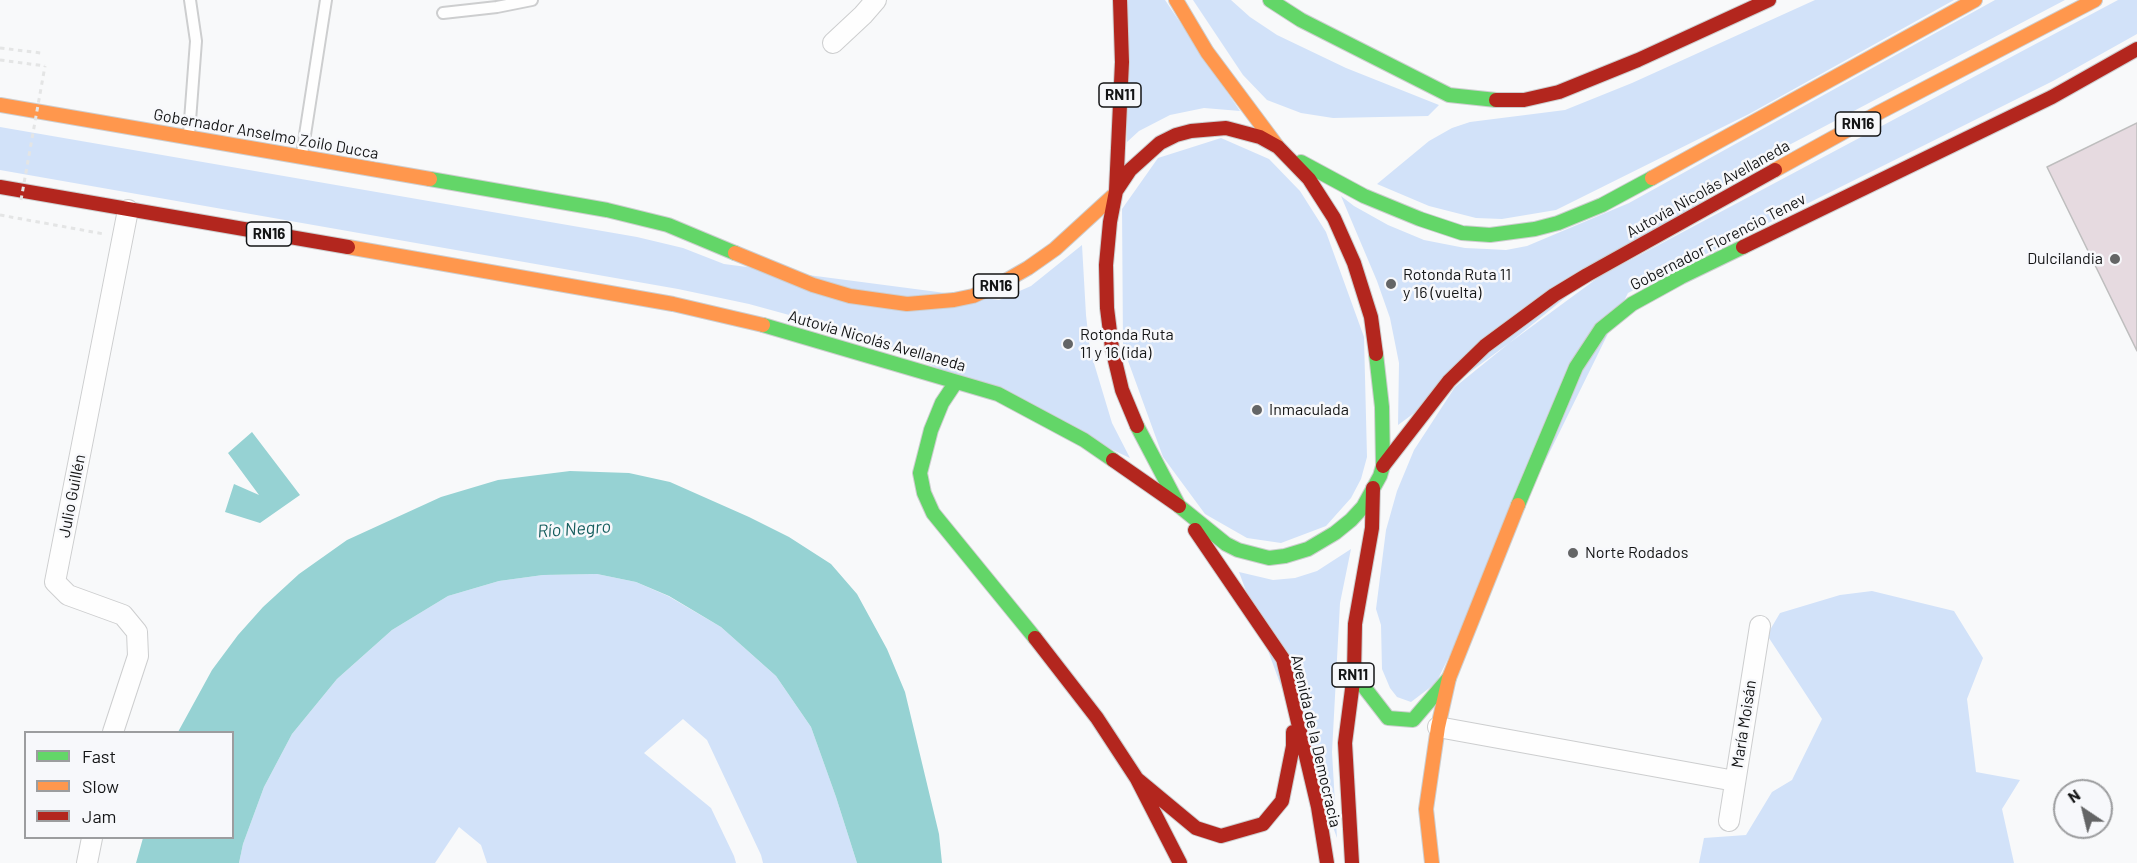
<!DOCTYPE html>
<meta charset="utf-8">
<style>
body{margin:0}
#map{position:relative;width:2137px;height:863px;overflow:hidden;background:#f8f9fa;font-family:Barlow,sans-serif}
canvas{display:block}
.legend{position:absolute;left:24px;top:731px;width:210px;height:108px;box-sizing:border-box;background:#f7f8fb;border:2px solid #9c9d9f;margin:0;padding:8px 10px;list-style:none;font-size:18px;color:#141516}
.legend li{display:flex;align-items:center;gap:12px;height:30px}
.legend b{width:30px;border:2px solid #9c9d9f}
.north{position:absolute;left:2053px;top:779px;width:60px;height:60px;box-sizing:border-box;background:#f7f8fb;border:2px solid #9c9d9f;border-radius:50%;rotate:325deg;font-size:16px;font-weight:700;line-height:24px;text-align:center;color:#141516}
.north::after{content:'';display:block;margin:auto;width:21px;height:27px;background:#646566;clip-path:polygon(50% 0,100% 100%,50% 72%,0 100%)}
</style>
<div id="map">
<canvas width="2137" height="863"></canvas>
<ul class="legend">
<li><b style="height:8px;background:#63d668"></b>Fast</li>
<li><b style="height:8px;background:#ff974d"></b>Slow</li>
<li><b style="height:8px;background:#b3261e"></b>Jam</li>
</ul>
<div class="north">N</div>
</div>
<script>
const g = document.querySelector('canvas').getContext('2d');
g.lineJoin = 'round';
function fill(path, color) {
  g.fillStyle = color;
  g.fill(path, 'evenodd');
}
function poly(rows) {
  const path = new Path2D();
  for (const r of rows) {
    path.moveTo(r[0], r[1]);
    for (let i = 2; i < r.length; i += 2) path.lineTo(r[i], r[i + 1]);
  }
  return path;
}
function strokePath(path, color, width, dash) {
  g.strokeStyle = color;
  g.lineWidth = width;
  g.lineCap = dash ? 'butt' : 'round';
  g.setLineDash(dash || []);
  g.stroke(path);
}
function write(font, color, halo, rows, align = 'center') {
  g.font = font + ' Barlow,sans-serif';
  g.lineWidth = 5;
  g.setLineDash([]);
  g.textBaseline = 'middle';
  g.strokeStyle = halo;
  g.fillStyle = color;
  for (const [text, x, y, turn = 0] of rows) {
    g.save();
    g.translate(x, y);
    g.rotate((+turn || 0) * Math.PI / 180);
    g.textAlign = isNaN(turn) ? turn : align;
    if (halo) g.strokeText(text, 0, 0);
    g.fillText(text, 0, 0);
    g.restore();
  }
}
fill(poly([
 [1125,0,1165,0,1240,111,1204,108,1170,115,1139,131,1127,142],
 [1193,0,1231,0,1250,17,1277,35,1346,68,1439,105,1428,116,1333,118,1301,113,1267,100,1243,75],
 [1815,0,1954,0,1749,114,1556,210,1502,219,1476,218,1429,206,1377,184,1429,141,1452,128,1470,122,1565,110,1632,83],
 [1995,0,2065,0,1751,165,1398,425,1399,363,1390,318,1377,281,1341,196,1354,206,1388,225,1424,240,1465,248,1487,249,1506,250,1527,246,1629,203],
 [2118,0,2137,0,2137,34,2053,81,1628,293,1436,683,1411,702,1397,697,1390,688,1382,669,1381,625,1376,609,1386,530,1397,491,1414,450,1455,387,1576,289],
 [0,127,637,237,683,248,724,264,999,300,1031,286,1082,245,1086,315,1090,350,1112,423,1130,458,894,348,822,324,749,304,678,289,0,170],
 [1221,138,1269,159,1300,191,1326,232,1364,337,1367,457,1361,479,1351,498,1326,526,1281,543,1247,538,1205,514,1163,457,1123,347,1122,209,1158,158],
 [1351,549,1340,603,1332,752,1337,838,1239,572,1273,580,1295,578,1317,571],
 [597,574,636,582,668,596,721,627,776,676,811,727,836,797,857,863,763,863,761,855,707,740,683,719,644,753,711,808,734,856,736,863,487,863,481,845,459,827,435,863,239,863,243,844,264,787,292,734,337,679,392,630,448,596,499,581,543,575],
 [1872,591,1954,611,1983,658,1967,699,1976,772,2020,780,2002,809,2014,863,1699,863,1704,838,1746,835,1772,792,1792,780,1822,719,1767,635,1780,613,1840,595]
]), '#d2e2f9');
fill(poly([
 [252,432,300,495,260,523,225,512,234,484,259,495,228,453],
 [570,471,629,473,670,482,749,517,789,537,831,564,857,594,887,649,905,692,939,834,942,863,857,863,836,797,811,727,776,676,721,627,669,596,636,582,597,574,543,575,499,581,448,596,392,630,337,679,292,734,264,787,243,844,239,863,136,863,143,838,232,838,232,732,178,732,212,670,238,635,263,607,299,574,347,540,441,497,498,480]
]), '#96d2d3');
const building = poly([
 [2137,123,2137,351,2047,167,2137,123]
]);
fill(building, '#e6dae0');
strokePath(building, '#bebebe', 1.5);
const lane = poly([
 [443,13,497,7,532,0],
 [189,134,196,41,190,0],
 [302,154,326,0]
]);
const street = poly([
 [833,43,863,15,876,0],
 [1438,727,1735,781],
 [113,732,138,656,137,632,123,615,68,595,55,582,128,210],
 [1729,821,1760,626],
 [87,863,92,838]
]);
const fast = poly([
 [1270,0,1301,20,1449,95,1496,100],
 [1301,162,1364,196,1420,219,1462,233,1490,235,1535,229,1558,223,1602,205,1652,178],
 [430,179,607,210,668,225,735,253],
 [763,325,998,394,1084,440,1113,460],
 [956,382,942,403,931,430,920,473,924,493,933,513,1035,638],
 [1137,426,1179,506,1226,544,1238,550,1269,558,1285,556,1308,549,1335,533,1351,520,1363,507,1380,476,1383,466,1382,407,1376,354],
 [1518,505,1576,367,1601,329,1632,304,1681,277,1743,247],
 [1354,674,1388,718,1413,720,1449,678]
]);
const slow = poly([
 [1176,0,1207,52,1277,146],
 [0,105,430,179],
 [1775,170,1880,112,2095,0],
 [1652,178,1975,0],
 [348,247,673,304,763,325],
 [735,253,813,285,850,296,907,304,954,300,973,296,1000,284,1028,268,1055,249,1114,195],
 [1432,863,1426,809,1438,727,1449,678,1518,505]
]);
const jam = poly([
 [1496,100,1524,100,1559,92,1638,60,1769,0],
 [1226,128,1260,137,1278,147,1309,179,1334,218,1354,263,1371,317,1376,354],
 [0,187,348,247],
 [1116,191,1122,62,1120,0],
 [1743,247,2052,97,2137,49],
 [1137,426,1122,390,1112,348,1107,308,1106,265,1110,222,1116,191,1130,170,1160,143,1176,135,1191,131,1226,128],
 [1113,460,1179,506],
 [1383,466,1449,381,1485,346,1554,295,1587,275,1775,170],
 [1195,530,1283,659,1318,807,1327,863],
 [1035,638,1097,718,1137,779,1180,863],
 [1137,779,1196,828,1221,836,1263,824,1282,801,1293,746,1293,732],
 [1352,863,1345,743,1354,674,1355,624,1372,528,1373,488]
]);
strokePath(lane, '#cdcecf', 14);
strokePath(street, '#cdcecf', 22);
strokePath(fast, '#cdcecf', 16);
strokePath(slow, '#cdcecf', 16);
strokePath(jam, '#cdcecf', 16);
strokePath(poly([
 [0,48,41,53],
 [0,60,45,66],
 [0,215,104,234]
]), '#e4e5e5', 3, [4.5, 4.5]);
strokePath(lane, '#fefefe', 10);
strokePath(street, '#fefefe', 20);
strokePath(fast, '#63d668', 14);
strokePath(slow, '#ff974d', 14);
strokePath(jam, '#b3261e', 14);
strokePath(poly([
 [21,200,45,66]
]), '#e4e5e5', 3, [4.5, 4.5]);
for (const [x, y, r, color] of [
 [2115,259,6,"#646566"],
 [1391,284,6,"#646566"],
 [1068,344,6,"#646566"],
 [1257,410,6,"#646566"],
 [1573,553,6,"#646566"]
]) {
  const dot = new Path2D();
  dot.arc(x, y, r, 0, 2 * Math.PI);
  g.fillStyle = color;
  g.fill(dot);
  strokePath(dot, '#f7f8fb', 2);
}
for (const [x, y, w] of [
 [1120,95,42],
 [1858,124,45],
 [269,234,45],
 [996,286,45],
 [1353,675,42]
]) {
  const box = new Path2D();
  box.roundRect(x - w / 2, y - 12, w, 24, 4.5);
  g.fillStyle = '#f7f8fb';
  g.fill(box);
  strokePath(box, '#141516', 1.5);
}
write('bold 15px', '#141516', null, [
 ["RN11",1120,95],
 ["RN16",1858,124],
 ["RN16",269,234],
 ["RN16",996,286],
 ["RN11",1353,675]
]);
write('16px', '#141516', '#f7f8fb', [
 ["Gobernador Anselmo Zoilo Ducca",266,134,10],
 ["Autovía Nicolás Avellaneda",1708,189,-29],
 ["Gobernador Florencio Tenev",1718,242,-27],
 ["Autovía Nicolás Avellaneda",877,341,16],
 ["Julio Guillén",72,496,-79],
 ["María Moisán",1744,724,-81],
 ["Avenida de la Democracia",1316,741,77]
]);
write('16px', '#141516', '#f7f8fb', [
 ["Dulcilandia",2103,259,"right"],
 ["Rotonda Ruta 11",1403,275],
 ["y 16 (vuelta)",1403,293],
 ["Rotonda Ruta",1080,335],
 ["11 y 16 (ida)",1080,353],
 ["Inmaculada",1269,410],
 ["Norte Rodados",1585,553]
], 'left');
write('italic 18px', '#155e5e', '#f7f8fb', [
 ["Río Negro",574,529,-4]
]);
</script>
